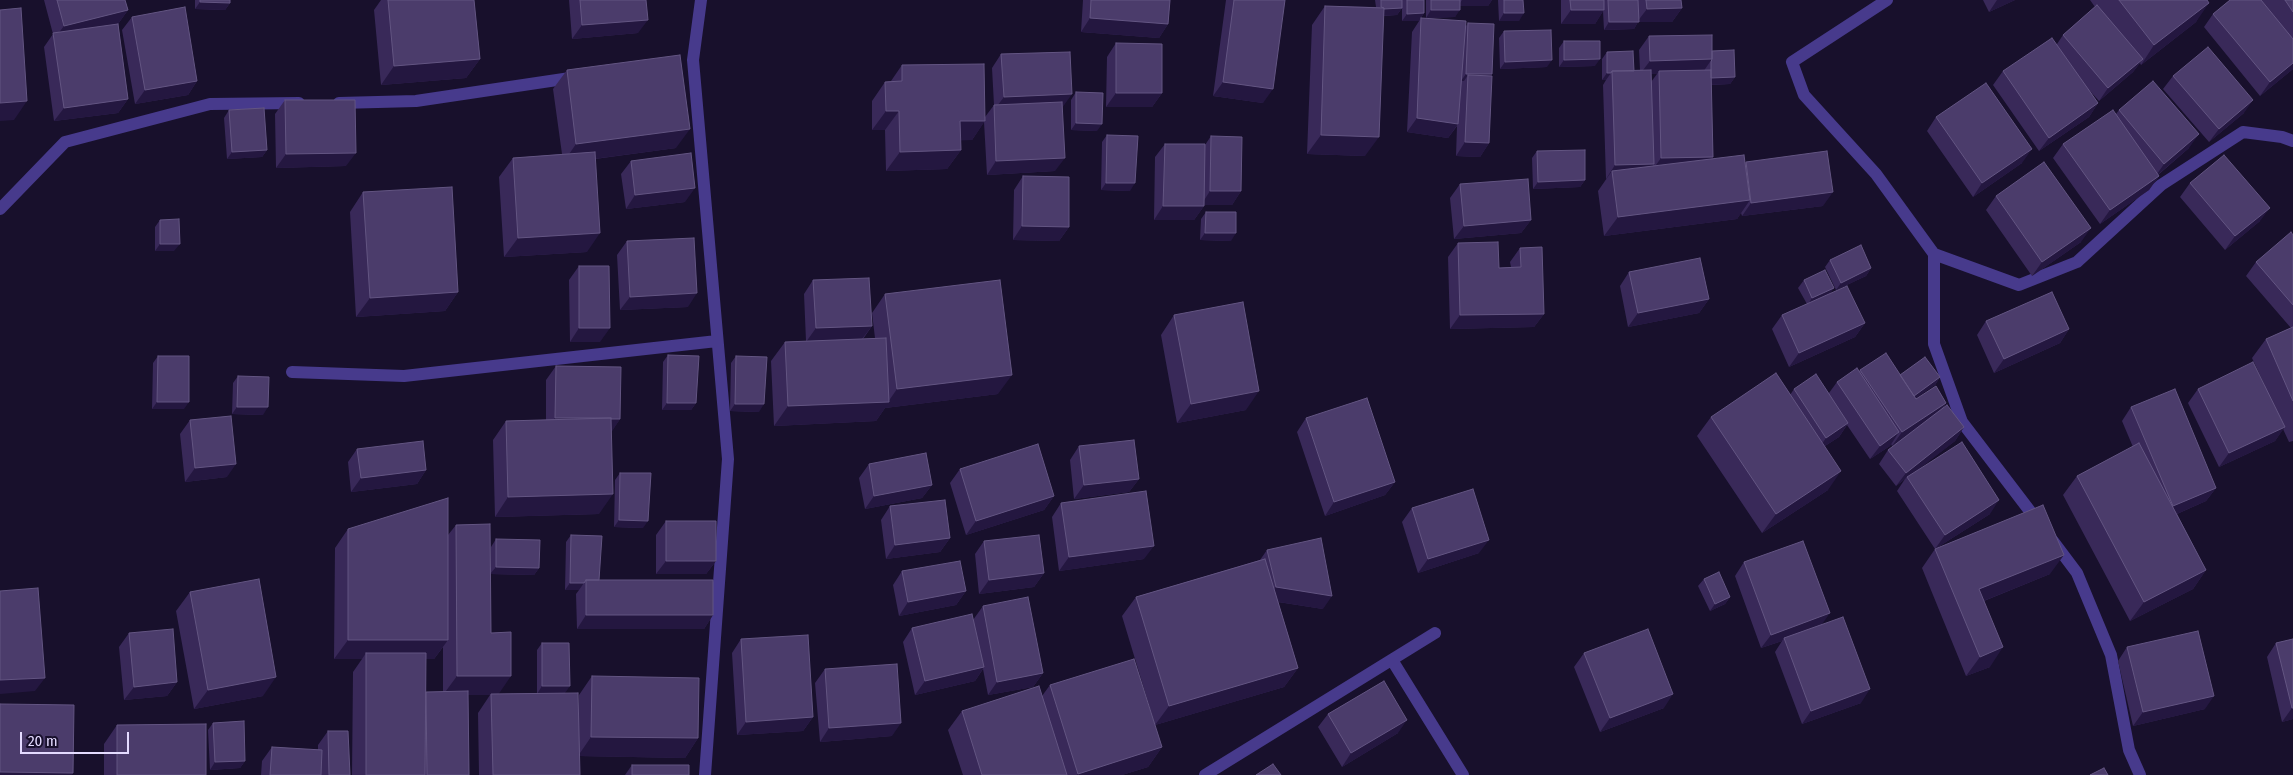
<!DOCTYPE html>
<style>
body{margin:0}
#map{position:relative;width:2293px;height:775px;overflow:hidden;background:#18102c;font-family:"Fira Sans Condensed",sans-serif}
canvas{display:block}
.scale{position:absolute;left:20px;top:732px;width:109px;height:22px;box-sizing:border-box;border:2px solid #e4dbff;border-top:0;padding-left:6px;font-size:15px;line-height:18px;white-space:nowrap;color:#e4dbff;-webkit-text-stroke:4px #18102c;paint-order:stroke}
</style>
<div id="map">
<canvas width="2293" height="775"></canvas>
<div class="scale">20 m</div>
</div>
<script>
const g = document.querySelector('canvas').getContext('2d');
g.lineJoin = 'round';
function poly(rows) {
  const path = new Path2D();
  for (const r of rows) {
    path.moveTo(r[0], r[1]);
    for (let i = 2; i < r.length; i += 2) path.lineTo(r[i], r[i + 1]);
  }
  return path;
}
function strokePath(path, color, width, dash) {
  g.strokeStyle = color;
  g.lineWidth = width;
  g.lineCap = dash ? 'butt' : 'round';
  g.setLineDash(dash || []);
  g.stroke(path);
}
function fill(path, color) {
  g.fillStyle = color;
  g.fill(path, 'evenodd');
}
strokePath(poly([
 [701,0,693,60,728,459,705,775],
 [1887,0,1792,62,1804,95,1876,174,1934,254,2019,285,2077,262,2161,185,2243,132,2282,137,2293,141],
 [339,103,416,101,577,77],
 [0,209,65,142,210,104,299,103],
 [1934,254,1934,344,1962,422,2039,523],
 [292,372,404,376,717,341],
 [2053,541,2077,573,2111,655,2129,750,2140,775],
 [1392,660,1463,775],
 [1205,775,1435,633]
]), '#473a8c', 12);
fill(poly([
 [44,0,125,0,128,10,118,24,128,99,118,113,54,121,44,47,53,34],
 [195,0,230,0,230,3,225,10,195,9],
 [381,0,474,0,480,59,466,78,381,85,374,10],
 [569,0,646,0,638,33,572,39],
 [1083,0,1170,0,1168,24,1159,38,1081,32],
 [1226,0,1285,0,1263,103,1213,96],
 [1375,0,1424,0,1424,13,1419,21,1402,21,1402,8,1397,15,1383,16,1365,156,1307,154,1312,25,1325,6,1376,7],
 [1426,0,1492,0,1488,6,1460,6,1455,17,1426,18],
 [1498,0,1523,0,1519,21,1499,21],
 [1561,0,1681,0,1682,8,1672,22,1638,22,1634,29,1604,30,1603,11,1595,24,1561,24],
 [1983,0,2015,0,1989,12],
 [2090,0,2207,0,2196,22,2141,65,2140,63,2133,72,2099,101,2089,90,2098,103,2089,117,2039,151,1993,85,2003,71,2057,44,2063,35,2095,7],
 [2230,0,2293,0,2293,69,2260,96,2204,27,2213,14],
 [132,17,197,81,188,95,135,104,122,30],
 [1421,18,1466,26,1468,23,1492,74,1491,76,1489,143,1480,157,1456,156,1457,126,1448,138,1407,132,1412,32],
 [1504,31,1547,67,1500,69,1499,38],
 [1649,36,1712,51,1735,77,1730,84,1711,85,1713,157,1711,159,1745,163,1746,162,1823,206,1742,216,1741,213,1737,219,1604,236,1598,191,1607,178,1606,179,1603,85,1606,80,1602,80,1602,59,1607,52,1634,71,1640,70,1639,50],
 [1651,74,1657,74,1651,82],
 [1564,41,1595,66,1559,67,1559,48],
 [1116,43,1162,93,1152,107,1106,107,1107,57],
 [1001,54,1062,108,1055,171,987,175,984,122,972,140,960,140,961,150,947,169,886,171,885,130,872,130,872,101,885,82,891,81,902,65,985,117,994,105,992,68],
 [567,70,676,148,595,159,587,252,504,257,499,177,513,158,562,154,553,89],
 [2173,76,2244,113,2209,142,2163,89],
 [1076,92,1097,131,1071,130,1071,100],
 [285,100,346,166,276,168,275,114],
 [229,110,267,150,262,157,227,159,224,118],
 [2119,110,2189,148,2158,175,2159,176,2149,190,2100,224,2053,158,2063,144,2116,114],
 [1936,117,2022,163,1973,197,1927,131],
 [1107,135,1130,191,1101,190,1102,142],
 [1211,136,1241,191,1232,205,1204,205,1204,206,1194,220,1154,220,1155,157,1165,144,1205,145],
 [1537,151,1585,180,1580,187,1533,189,1532,158],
 [631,161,685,202,626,209,621,174],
 [1023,176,1069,227,1059,241,1013,240,1014,190],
 [2190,183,2260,221,2225,250,2180,197],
 [1460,184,1531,220,1521,233,1454,239,1450,198],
 [363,192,458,292,445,311,356,317,350,212],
 [1996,196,2081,242,2032,276,1986,210],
 [1206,212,1231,241,1200,240,1201,219],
 [160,220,174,251,155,251,155,227],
 [2293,235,2293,441,2289,442,2283,429,2275,441,2219,467,2188,403,2198,389,2265,386,2252,358,2266,339,2291,328,2246,276,2256,262],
 [627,241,688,307,620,310,617,255],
 [1458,243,1499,268,1511,267,1510,262,1520,248,1544,314,1534,327,1450,329,1448,257],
 [1830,260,1871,268,1866,276,1836,290,1825,267],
 [579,266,600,342,570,342,569,280],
 [1629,272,1709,299,1699,313,1628,327,1620,286],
 [813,280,872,326,863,339,875,338,872,313,885,294,998,394,885,408,876,421,774,426,771,361,785,342,806,341,804,294],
 [1804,280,1834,288,1829,294,1865,323,1855,337,1789,367,1772,329,1782,315,1807,304,1798,288],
 [1174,315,1246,410,1177,423,1161,335],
 [1986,321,2069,329,2060,343,1994,373,1977,335],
 [668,355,696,403,691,410,662,410,663,362],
 [158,356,184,409,152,409,153,363],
 [736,356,759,412,730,411,731,363],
 [556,366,620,419,611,432,599,514,495,517,493,440,506,421,546,420,546,380],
 [1860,370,1900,375,1940,377,1935,385,1915,398,1946,403,1943,408,1964,427,1955,441,1914,472,1990,514,1935,549,2050,574,1984,601,1990,667,1966,676,1922,568,1935,549,1897,491,1905,479,1896,486,1879,464,1888,450,1904,438,1892,446,1891,444,1890,446,1870,459,1847,425,1839,437,1825,446,1828,490,1762,533,1697,436,1711,417,1790,395,1794,389,1829,393,1837,382,1859,371],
 [238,376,263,415,232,414,233,383],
 [2131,407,2216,488,2206,501,2177,514,2206,570,2193,589,2130,621,2063,495,2077,476,2133,447,2122,421],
 [1306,418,1395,482,1385,495,1325,516,1297,432],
 [190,420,227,477,185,482,180,434],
 [1079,446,1139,479,1129,492,1074,499,1070,460],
 [357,449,426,470,417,484,351,492,348,462],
 [869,464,932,485,922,498,865,509,859,478],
 [960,469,1054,496,1044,510,966,535,950,483],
 [620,473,643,528,614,527,615,480],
 [1061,503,1144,559,1059,571,1052,517],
 [890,506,950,538,940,552,886,559,881,520],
 [1412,508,1479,553,1418,573,1402,522],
 [666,521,716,561,706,574,656,574,656,535],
 [456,525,491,568,491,547,496,539,539,568,534,575,491,574,491,633,498,694,537,693,537,650,542,643,565,693,579,717,579,695,592,676,698,738,685,758,579,756,580,775,479,775,478,713,490,695,468,695,469,775,352,775,353,672,362,659,334,659,335,548,348,529,448,535],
 [443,647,443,692,426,692,426,693,426,659,434,659],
 [571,535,599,580,713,615,704,629,577,629,576,594,579,590,565,590,566,542],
 [984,541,1044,573,1034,587,979,594,975,554],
 [1267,550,1323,609,1278,602,1298,668,1284,687,1155,725,1122,616,1136,597,1260,560],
 [1744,562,1822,624,1861,703,1802,724,1775,652,1782,641,1761,648,1735,576],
 [902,571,966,591,956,605,899,616,893,585],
 [1704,579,1730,597,1725,604,1710,611,1698,586],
 [190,592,263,696,194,709,176,611],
 [983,606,1043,673,1033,687,988,695,983,669,975,681,915,695,903,642,912,628,973,620],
 [129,633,177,682,167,696,124,700,119,647],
 [741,639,813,717,803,731,737,735,732,653],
 [2293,639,2293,719,2282,722,2267,657,2276,643],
 [2127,647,2205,709,2133,726,2118,661],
 [1584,653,1664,708,1600,732,1574,667],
 [825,669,892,736,820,742,815,683],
 [1050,685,1162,747,1148,767,1122,775,963,775,948,730,962,711,1042,696],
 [1328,714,1398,733,1342,767,1318,727],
 [213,723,245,761,240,768,210,770,208,730],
 [117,725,206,775,104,775,104,744],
 [328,731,350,775,261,775,262,761,272,747,318,750,318,745],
 [632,765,689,775,625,775]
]), '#392959');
fill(poly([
 [1462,0,1492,0,1488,6,1458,6],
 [1997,0,2015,0,1989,12],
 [200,2,230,3,225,10,195,9],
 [2209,3,2196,22,2141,65,2154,45],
 [1402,8,1397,15,1376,16,1381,9],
 [1682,8,1672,22,1638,22,1634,29,1604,30,1609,22,1637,22,1647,9],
 [128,10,118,24,54,39,64,26],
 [1431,10,1460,10,1455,17,1426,18],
 [1571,10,1604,10,1595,24,1561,24],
 [1424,13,1419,21,1402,21,1407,14],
 [1504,13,1524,13,1519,21,1499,21],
 [1090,18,1168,24,1159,38,1081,32],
 [648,20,638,33,572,39,582,25],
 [480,59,466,78,381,85,394,66],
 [1600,59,1595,66,1559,67,1564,60],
 [1712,59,1703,72,1659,71,1657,74,1640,74,1650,61],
 [2143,59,2133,72,2099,101,2108,88],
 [1552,60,1547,67,1500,69,1505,62],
 [2293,63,2293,69,2260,96,2270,82],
 [1607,73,1611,73,1606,80,1602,80],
 [1466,74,1492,74,1487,82,1468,75,1464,81,1461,81],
 [1735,77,1730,84,1706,85,1711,78],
 [197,81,188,95,135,104,145,90],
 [1223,82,1273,89,1263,103,1213,96],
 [1116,93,1162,93,1152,107,1106,107],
 [1072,94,1062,108,994,110,1004,97],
 [128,99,118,113,54,121,64,108],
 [2253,100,2244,113,2209,142,2219,129],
 [27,101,14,120,0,121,0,103],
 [2098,103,2089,117,2039,151,2049,138],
 [886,111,899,111,885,130,872,130],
 [1417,118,1458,124,1448,138,1407,132],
 [960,121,985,121,972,140,947,141],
 [1076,123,1102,124,1097,131,1071,130],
 [690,129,676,148,563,163,576,144],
 [2199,134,2189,148,2155,177,2164,164],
 [1321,135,1379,137,1365,156,1307,154],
 [1465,142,1489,143,1480,157,1456,156],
 [2032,149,2022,163,1973,197,1982,183],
 [267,150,262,157,227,159,232,152],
 [961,150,947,169,886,171,900,152],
 [356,153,346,166,276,168,286,154],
 [1713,157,1703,171,1651,172,1661,158],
 [1065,158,1055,171,987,175,996,161],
 [1654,164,1644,177,1612,171,1607,178,1606,179,1615,165],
 [2159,176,2149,190,2100,224,2110,210],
 [1585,180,1580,187,1533,189,1538,182],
 [1106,183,1135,183,1130,191,1101,190],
 [695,188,685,202,626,209,635,195],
 [1210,191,1241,191,1232,205,1201,205],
 [1833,192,1823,206,1742,216,1751,203],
 [1750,200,1737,219,1604,236,1618,217],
 [1163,206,1204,206,1194,220,1154,220],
 [2270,208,2260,221,2225,250,2235,236],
 [1531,220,1521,233,1454,239,1464,226],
 [1022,226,1069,227,1059,241,1013,240],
 [2091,228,2081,242,2032,276,2042,262],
 [600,233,587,252,504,257,518,238],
 [1205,233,1236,233,1231,241,1200,240],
 [160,244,180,244,174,251,155,251],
 [1871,268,1866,276,1836,290,1841,283],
 [1834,288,1829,295,1807,306,1812,298],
 [458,292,445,311,356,317,370,298],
 [697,293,688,307,620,310,630,297],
 [1709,299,1699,313,1628,327,1638,313],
 [1544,314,1534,327,1450,329,1460,315],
 [1865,323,1855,337,1789,367,1799,353],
 [872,326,862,339,806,342,816,328],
 [579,328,610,328,600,342,570,342],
 [2069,329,2060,343,1994,373,2004,359],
 [1012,375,998,394,885,408,876,421,774,426,788,406,888,402,897,389],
 [1940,377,1935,385,1908,404,1913,397],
 [1259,391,1246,410,1177,423,1191,404],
 [157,402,189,402,184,409,152,409],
 [667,403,696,403,691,410,662,410],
 [1946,403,1936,416,1892,446,1902,432],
 [735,404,764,404,759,412,730,411],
 [237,407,268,407,263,415,232,414],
 [555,418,620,419,611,433,545,432],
 [1848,423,1839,437,1817,451,1826,438],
 [1964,427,1955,441,1908,478,1907,477,1905,479,1896,486,1906,473],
 [2285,427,2275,441,2219,467,2229,453],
 [1899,432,1890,446,1870,459,1880,446],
 [236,464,227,477,185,482,195,468],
 [426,470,417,484,351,492,361,478],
 [1841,471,1828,490,1762,533,1776,514],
 [1139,479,1129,492,1074,499,1084,485],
 [1395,482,1385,495,1325,516,1334,502],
 [932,485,922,498,865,509,874,496],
 [2216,488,2206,501,2163,520,2173,506],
 [613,494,599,514,495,517,508,497],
 [1054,496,1044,510,966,535,976,521],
 [1999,500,1990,514,1935,549,1945,535],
 [619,520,648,521,643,528,614,527],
 [950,538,940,552,886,559,895,545],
 [1489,540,1479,553,1418,573,1428,559],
 [1154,546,1144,559,1059,571,1069,557],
 [2064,555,2050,574,1966,608,1979,589],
 [666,561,716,561,706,574,656,574],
 [496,567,539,568,534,575,490,574],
 [2206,570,2193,589,2130,621,2144,602],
 [1044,573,1034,587,979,594,989,580],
 [570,583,584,583,579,590,565,590],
 [1276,587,1332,596,1323,609,1266,600],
 [966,591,956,605,899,616,908,602],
 [1730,597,1725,604,1710,611,1715,604],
 [1830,613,1820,627,1784,638,1782,641,1761,648,1771,635],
 [586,615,713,615,704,629,577,629],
 [348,640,448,640,434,659,366,659,366,653,362,659,334,659],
 [2003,647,1990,667,1966,676,1980,657],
 [984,667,975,681,915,695,925,681],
 [1298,668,1284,687,1155,725,1169,706],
 [1043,673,1033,687,988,695,997,682],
 [457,676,511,676,498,695,491,694,490,695,443,695],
 [276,677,263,696,194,709,208,690],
 [45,678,35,691,0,694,0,680],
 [177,682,167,696,124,700,134,687],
 [542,686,570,686,565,693,537,694],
 [1870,689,1861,703,1802,724,1811,711],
 [1673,694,1664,708,1600,732,1610,718],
 [2214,696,2205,709,2133,726,2143,712],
 [2292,708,2293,708,2293,719,2282,722],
 [813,717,803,731,737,735,746,722],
 [1407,720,1398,733,1342,767,1351,753],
 [901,723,892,736,820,742,829,728],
 [591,737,698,738,685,758,578,756],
 [1162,747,1148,767,1122,775,1077,775,1078,774],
 [245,761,240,768,210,770,215,762],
 [0,772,73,773,72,775,0,775]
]), '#241740');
const building = poly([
 [57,0,125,0,128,10,64,26,57,0],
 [200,0,230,0,230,3,200,2,200,0],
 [388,0,474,0,480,59,394,66,388,0],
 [580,0,646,0,648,20,582,25,580,0],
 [1091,0,1170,0,1168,24,1090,18,1091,0],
 [1234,0,1285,0,1273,89,1223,82,1234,0],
 [1381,0,1402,0,1402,8,1384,9,1384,8,1381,7,1381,0],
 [1407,0,1424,0,1424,13,1407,14,1407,0],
 [1431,0,1460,0,1460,10,1431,10,1431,0],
 [1504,0,1523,0,1524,13,1504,13,1504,0],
 [1570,0,1604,0,1604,10,1571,10,1570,0],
 [1608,0,1638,0,1639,22,1609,22,1608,0],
 [1646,0,1681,0,1682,8,1647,9,1646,0],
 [2119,0,2207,0,2209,3,2154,45,2119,0],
 [2230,0,2261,0,2293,39,2293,63,2270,82,2213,14,2230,0],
 [2285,0,2293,0,2293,12,2285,0],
 [2097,5,2143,59,2108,88,2063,35,2097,5],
 [1325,6,1384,8,1379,137,1321,135,1325,6],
 [185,7,197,81,145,90,132,17,185,7],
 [21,8,27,101,0,103,0,10,21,8],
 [1421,18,1466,21,1458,124,1417,118,1421,18],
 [1468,23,1494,24,1492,74,1466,74,1468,23],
 [118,24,128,99,64,108,53,33,118,24],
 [1551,30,1552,60,1505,62,1504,31,1551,30],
 [1712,35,1712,59,1650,61,1649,36,1712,35],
 [2052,38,2098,103,2049,138,2003,71,2052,38],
 [1564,41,1600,41,1600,59,1564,60,1564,41],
 [1116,43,1162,44,1162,93,1116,93,1116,43],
 [2208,47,2253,100,2219,129,2173,76,2208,47],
 [1734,50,1735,77,1711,78,1711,62,1712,59,1712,51,1734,50],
 [1633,51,1634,71,1612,71,1611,73,1607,73,1607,52,1633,51],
 [1070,52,1072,94,1004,97,1001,54,1070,52],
 [680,55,690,129,576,144,567,70,680,55],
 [984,64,985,121,960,121,961,150,900,152,899,111,886,111,885,82,902,81,902,65,984,64],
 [1651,70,1654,164,1615,165,1612,71,1651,70],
 [1711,70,1713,157,1661,158,1659,71,1711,70],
 [1468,75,1492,76,1489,143,1465,142,1468,75],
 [2153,81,2199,134,2164,164,2119,110,2153,81],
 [1986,83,2032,149,1982,183,1936,117,1986,83],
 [1076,92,1103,93,1102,124,1076,123,1076,92],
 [285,100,355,100,356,153,286,154,285,100],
 [1062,102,1065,158,996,161,994,105,1062,102],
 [264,108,267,150,232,152,229,110,264,108],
 [2113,110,2159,176,2110,210,2063,144,2113,110],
 [1107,135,1138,136,1135,183,1106,183,1107,135],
 [1211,136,1242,137,1241,191,1210,191,1211,136],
 [1165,144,1205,144,1204,206,1163,206,1165,144],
 [1585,150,1585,180,1538,182,1537,151,1585,150],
 [1827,151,1833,192,1751,203,1746,162,1827,151],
 [595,152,600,233,518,238,513,158,595,152],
 [691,153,695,188,635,195,631,161,691,153],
 [1744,155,1750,200,1618,217,1612,171,1744,155],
 [2224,155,2270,208,2235,236,2190,183,2224,155],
 [2044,162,2091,228,2042,262,1996,196,2044,162],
 [1023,176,1069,177,1069,227,1022,226,1023,176],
 [1528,179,1531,220,1464,226,1460,184,1528,179],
 [452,187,458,292,370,298,363,192,452,187],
 [1206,212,1236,212,1236,233,1205,233,1206,212],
 [179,219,180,244,160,244,160,220,179,219],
 [2291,232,2293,235,2293,305,2256,262,2291,232],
 [694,238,697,293,630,297,627,241,694,238],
 [1498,242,1499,268,1521,267,1520,248,1542,247,1544,314,1460,315,1458,243,1498,242],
 [1861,245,1871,268,1841,283,1830,260,1861,245],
 [1700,258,1709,299,1638,313,1629,272,1700,258],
 [579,266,609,266,610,328,579,328,579,266],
 [1825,270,1834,288,1812,298,1804,280,1825,270],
 [869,278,872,326,816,328,813,280,869,278],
 [1000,280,1012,375,897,389,885,294,1000,280],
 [1847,286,1865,323,1799,353,1782,315,1847,286],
 [2052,292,2069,329,2004,359,1986,321,2052,292],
 [1243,302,1259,391,1191,404,1174,315,1243,302],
 [2293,327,2293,401,2266,339,2293,327],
 [886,338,889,402,788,406,785,342,886,338],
 [1886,353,1916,399,1936,386,1946,403,1902,432,1860,370,1886,353],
 [668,355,699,356,696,403,667,403,668,355],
 [158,356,189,356,189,402,157,402,158,356],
 [736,356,767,357,764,404,735,404,736,356],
 [1925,357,1940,377,1914,396,1900,375,1925,357],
 [2253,362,2285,427,2229,453,2198,389,2253,362],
 [556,366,621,367,620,419,611,419,611,418,555,418,556,366],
 [1857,368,1899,432,1880,446,1837,382,1857,368],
 [1776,373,1841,471,1776,514,1711,417,1776,373],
 [1816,374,1848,423,1826,438,1794,389,1816,374],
 [238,376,269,377,268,407,237,407,238,376],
 [2175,389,2216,488,2173,506,2131,407,2175,389],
 [1367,398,1395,482,1334,502,1306,418,1367,398],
 [1947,405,1964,427,1906,473,1888,450,1947,405],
 [231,416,236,464,195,468,190,420,231,416],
 [611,418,613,494,508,497,506,421,611,418],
 [1134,440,1139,479,1084,485,1079,446,1134,440],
 [423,441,426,470,361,478,357,449,423,441],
 [1962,442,1999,500,1945,535,1907,477,1962,442],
 [2139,443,2206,570,2144,602,2077,476,2139,443],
 [1038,444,1054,496,976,521,960,469,1038,444],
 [926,453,932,485,874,496,869,464,926,453],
 [620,473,651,473,648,521,619,520,620,473],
 [1473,489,1489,540,1428,559,1412,508,1473,489],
 [1146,491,1154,546,1069,557,1061,503,1146,491],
 [448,498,448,640,348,640,348,529,448,498],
 [945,500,950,538,895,545,890,506,945,500],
 [2043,505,2064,555,1979,589,2003,647,1980,657,1935,549,2043,505],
 [666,521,716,521,716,561,666,561,666,521],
 [490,524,491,633,511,632,511,676,457,676,456,525,490,524],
 [571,535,602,536,599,580,586,580,584,583,570,583,571,535],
 [1039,535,1044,573,989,580,984,541,1039,535],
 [1321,538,1332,596,1276,587,1267,550,1321,538],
 [496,539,540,540,539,568,496,567,496,539],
 [1803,541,1830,613,1771,635,1744,562,1803,541],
 [1265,559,1298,668,1169,706,1136,597,1265,559],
 [960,561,966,591,908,602,902,571,960,561],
 [1719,572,1730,597,1715,604,1704,579,1719,572],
 [259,579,276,677,208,690,190,592,259,579],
 [586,580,713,580,713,615,586,615,586,580],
 [38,588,45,678,0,680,0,591,38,588],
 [1028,597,1043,673,997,682,983,606,1028,597],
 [972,614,984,667,925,681,912,628,972,614],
 [1843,617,1870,689,1811,711,1784,638,1843,617],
 [173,629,177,682,134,687,129,633,173,629],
 [1648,629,1673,694,1610,718,1584,653,1648,629],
 [2198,631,2214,696,2143,712,2127,647,2198,631],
 [808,635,813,717,746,722,741,639,808,635],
 [2293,639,2293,708,2292,708,2276,643,2293,639],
 [542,643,569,643,570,686,542,686,542,643],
 [366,653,426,653,425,775,366,775,366,653],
 [1134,659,1162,747,1078,774,1050,685,1134,659],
 [897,664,901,723,829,728,825,669,897,664],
 [592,676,699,678,698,738,591,737,592,676],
 [1384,681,1407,720,1351,753,1328,714,1384,681],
 [1039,686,1067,775,982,775,962,711,1039,686],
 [468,691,469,775,427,775,426,692,468,691],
 [578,693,580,775,493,775,491,694,578,693],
 [0,704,74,705,73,773,0,772,0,704],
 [244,721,245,761,215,762,213,723,244,721],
 [206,724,206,775,117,775,117,725,206,724],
 [328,731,348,731,350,775,329,775,328,731],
 [272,747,322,750,321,775,270,775,272,747],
 [1273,764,1281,775,1256,775,1273,764],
 [632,765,689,765,689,775,632,775,632,765],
 [2104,768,2108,775,2090,775,2104,768]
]);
fill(building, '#4b3c6b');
strokePath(building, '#635582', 1);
</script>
